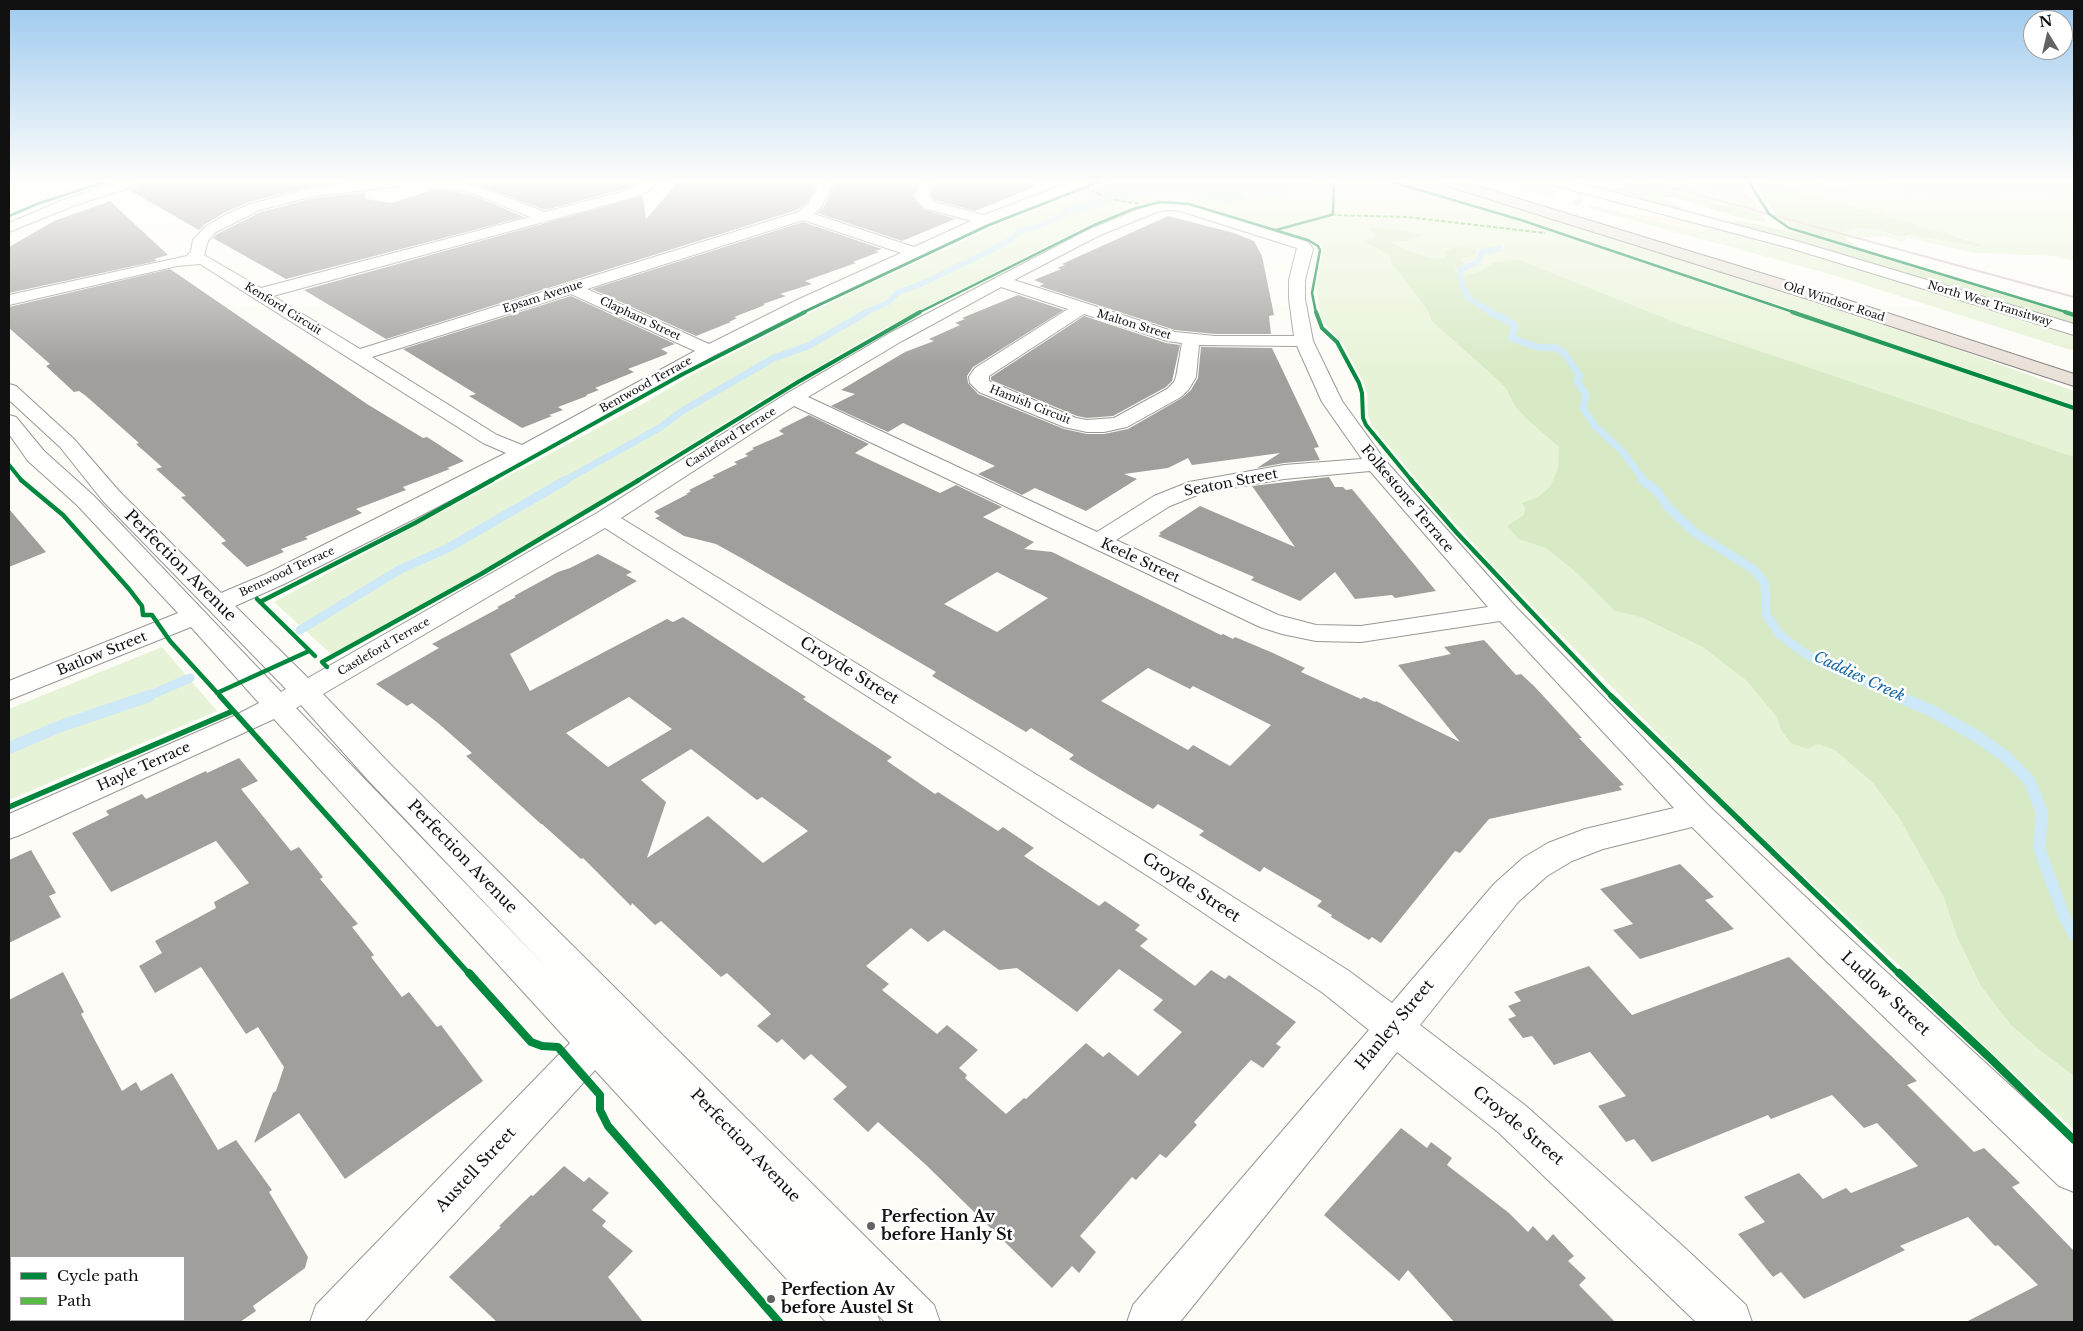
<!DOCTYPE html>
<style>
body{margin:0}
#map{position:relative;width:2083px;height:1331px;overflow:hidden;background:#fdfcf7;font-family:"Libre Baskerville",serif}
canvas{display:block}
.frame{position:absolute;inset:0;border:10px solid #111;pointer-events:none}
.legend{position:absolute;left:10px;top:1256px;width:175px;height:65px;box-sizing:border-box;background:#fff;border:1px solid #a0a0a0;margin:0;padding:6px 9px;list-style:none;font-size:15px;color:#111}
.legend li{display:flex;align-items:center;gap:10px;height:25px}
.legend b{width:25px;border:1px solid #a0a0a0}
.north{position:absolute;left:2023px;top:10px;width:50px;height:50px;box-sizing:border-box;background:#fff;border:1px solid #a0a0a0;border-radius:50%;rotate:351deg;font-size:14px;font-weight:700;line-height:20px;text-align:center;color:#111}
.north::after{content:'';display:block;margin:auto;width:18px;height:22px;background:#646362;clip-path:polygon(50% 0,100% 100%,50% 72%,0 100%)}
</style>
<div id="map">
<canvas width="2083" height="1331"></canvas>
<div class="frame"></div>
<ul class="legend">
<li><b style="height:6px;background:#00873e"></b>Cycle path</li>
<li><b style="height:6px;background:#58b947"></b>Path</li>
</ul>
<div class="north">N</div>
</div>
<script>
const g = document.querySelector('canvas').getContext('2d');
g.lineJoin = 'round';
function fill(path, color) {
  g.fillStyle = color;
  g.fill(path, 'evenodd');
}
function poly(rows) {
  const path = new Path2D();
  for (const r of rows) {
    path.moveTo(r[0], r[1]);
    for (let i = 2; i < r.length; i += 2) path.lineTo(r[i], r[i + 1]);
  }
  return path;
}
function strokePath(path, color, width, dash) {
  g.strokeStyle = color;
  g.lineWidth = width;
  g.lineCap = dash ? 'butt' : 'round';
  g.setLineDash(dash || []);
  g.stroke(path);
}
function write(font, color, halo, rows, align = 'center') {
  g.font = font + ' "Libre Baskerville",serif';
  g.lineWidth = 5;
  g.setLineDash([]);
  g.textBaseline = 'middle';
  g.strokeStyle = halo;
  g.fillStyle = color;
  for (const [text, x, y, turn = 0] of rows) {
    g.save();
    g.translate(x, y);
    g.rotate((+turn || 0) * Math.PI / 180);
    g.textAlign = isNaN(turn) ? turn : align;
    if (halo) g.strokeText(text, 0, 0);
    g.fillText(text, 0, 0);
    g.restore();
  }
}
fill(poly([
 [1107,182,1388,182,1533,225,2074,410,2074,1130,1721,798,1501,574,1431,497,1374,428,1368,416,1367,394,1364,383,1343,344,1321,319,1316,285,1323,249,1321,245,1308,238,1194,204,1170,201,1140,204,1088,225,877,332,757,403,593,505,468,579,331,654,274,602,648,401,693,374,840,298,995,226],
 [1396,182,1432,182,1453,188,1925,338,2074,391,2074,405,1534,222],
 [1504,182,1553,183,1546,189,1558,192,1552,195,1557,199],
 [1685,182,1746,201,1754,200,1763,217,1687,195,1628,183],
 [1768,182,1816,182,1844,189,1854,182,1882,182,1888,184,1893,189,1911,193,1938,194,1985,196,2012,191,2074,195,2074,261,2054,256,1975,253,1908,238,1902,242,1885,236,1846,239,1843,232,1848,230,1864,228,1874,229,1891,235,1904,237,1908,235,1960,243,1969,240,1921,228,1914,223,1768,184],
 [1590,205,1676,226,1707,229,1664,217,1671,215,1893,277,2074,334,2074,351,1833,275,1595,210,1587,206],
 [162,647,217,711,9,800,9,709]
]), '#e7f3d7');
fill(poly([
 [1685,182,1740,182,1746,188,1742,191,1754,200,1746,201],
 [1753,182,1768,182,1768,184,1914,223,1921,228,1939,231,1981,245,1978,246,1909,235,1900,237,1874,229,1857,228,1843,232,1846,239,1858,247,1802,231,1781,221],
 [1866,182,2074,182,2074,195,2012,191,1985,196,1917,193,1893,189,1888,187,1888,184,1882,182],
 [1628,183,1687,195,1759,215,1767,220,1764,222,1748,220,1672,197,1663,197,1663,199,1687,210,1684,210,1612,190,1625,187,1622,184],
 [1737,220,1806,235,2074,316,2074,327,1911,276,1729,222],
 [1371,228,1392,229,1422,234,1421,237,1414,238,1409,241,1390,242,1405,250,1436,259,1446,258,1445,251,1457,246,1475,249,1476,252,1474,255,1459,259,1465,264,1455,269,1455,271,1465,276,1479,272,1493,263,1519,260,1682,325,2074,457,2074,1076,2045,1054,2011,1025,1981,986,1957,937,1944,897,1900,819,1873,783,1835,750,1818,744,1807,749,1791,743,1781,730,1777,717,1747,681,1703,647,1641,617,1615,611,1576,572,1546,548,1519,539,1507,526,1524,515,1525,508,1522,503,1538,497,1550,487,1558,469,1559,447,1527,419,1515,406,1506,388,1496,378,1432,321,1427,309,1391,262,1390,256,1377,248,1364,242,1365,240,1373,239,1375,235,1369,230]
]), '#d8eac5');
fill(poly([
 [1636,213,1664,217,1708,230,1700,232,1632,215]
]), '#fcf4d9');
fill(poly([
 [1120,182,1305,182,1308,184,1304,187,1290,188,1287,190,1290,195,1278,198,1268,197,1243,191,1241,192,1244,199,1242,201,1231,203,1211,201,1184,190,1169,189,1131,199,1116,200,1076,214,1071,212,1052,219,1067,212,1061,209,1104,196,1103,191]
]), '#cde8f7');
strokePath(poly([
 [1576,203,1580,199,1578,182],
 [864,313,887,303,899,292,919,285,990,251,1010,240,1018,232,1037,227,1065,214],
 [1492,313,1468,298,1463,287,1460,270,1478,262,1482,252,1498,249,1499,247]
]), '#cde8f7', 5.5);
strokePath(poly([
 [1490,312,1512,323,1515,327,1511,338,1537,347,1557,348,1564,353,1580,376,1577,381,1586,395,1583,408,1595,426,1623,452,1644,481],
 [564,481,661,427,682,411,774,358,808,346,867,312]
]), '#cde8f7', 7);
strokePath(poly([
 [1642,480,1657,491,1667,506,1694,532,1753,569,1765,583,1766,614,1779,634,1800,650,1822,663,1900,697],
 [300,630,399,570,448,548,566,480],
 [146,697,190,678]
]), '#cde8f7', 9);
strokePath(poly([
 [1897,696,1932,711,1978,737,2006,757,2029,780,2042,813,2039,848,2064,916,2074,934],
 [9,748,61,726,149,696]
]), '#cde8f7', 12);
fill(poly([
 [141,182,339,182,309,187,249,202,226,212,205,224,199,230,129,190,139,187],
 [471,182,638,182,624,189,545,210],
 [678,182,819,182,807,203,797,210,386,339,304,290,643,196,646,219],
 [836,182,919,182,913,196,916,202,923,209,955,219,902,241,817,213,823,208],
 [937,182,1034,182,1034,187,975,211,935,200,931,195],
 [436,189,470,194,524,217,286,279,213,238,217,234,261,212,314,198,365,192,366,199,391,203],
 [110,201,168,255,154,259,157,261,9,293,9,247,54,221],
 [1168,216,1234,233,1254,241,1262,256,1274,315,1269,316,1271,334,1215,334,1175,330,1039,286,1044,284,1034,280,1061,269,1057,268,1065,265,1062,264],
 [803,222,882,249,875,251,879,252,853,262,856,263,805,281,812,284,780,294,786,296,763,304,765,305,734,317,737,318,729,322,731,322,696,336,592,289],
 [170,269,367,404,423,438,427,437,464,461,447,468,450,469,403,487,406,490,356,509,362,513,305,537,308,539,281,549,284,552,247,567,221,543,226,541,181,497,186,496,156,469,162,467,136,444,139,443,86,396,79,391,74,392,46,366,50,364,9,328,9,307],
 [1018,295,1064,310,973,367,967,376,968,383,978,394,1064,429,1087,434,1104,434,1128,429,1182,398,1191,390,1198,378,1201,347,1272,348,1319,447,1314,448,1320,460,1284,463,1257,468,1280,453,1192,465,1188,458,1168,468,1124,474,1137,479,1086,511,1035,488,1022,495,978,474,995,466,903,423,888,432,831,406,855,394,841,390,905,352,934,341,929,339,960,325,955,323,965,319,962,318],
 [571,296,675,344,661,349,668,353,666,354,667,354,628,369,634,372,595,388,599,390,586,395,587,396,558,407,563,410,549,415,552,416,522,428,469,396,476,394,403,349],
 [1084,316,1166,343,1180,345,1172,381,1166,387,1113,416,1087,418,1077,416,991,380,991,377],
 [809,415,869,444,855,453,940,493,956,485,1002,507,983,517,1034,542,1024,549,1052,552,1221,635,1223,634,1233,639,1235,637,1273,653,1305,668,1301,672,1361,699,1364,697,1375,702,1376,701,1460,742,1398,665,1451,654,1444,647,1484,640,1516,675,1521,674,1534,686,1582,738,1579,738,1624,785,1619,786,1622,790,1489,819,1460,853,1455,851,1381,943,1372,937,1369,940,1331,917,1332,915,1317,906,1322,901,1264,867,1260,872,1199,835,1204,831,1158,804,1153,809,1100,778,1069,759,1074,755,1031,728,1026,732,932,676,936,672,743,559,716,544,684,536,655,518,660,516,654,512,657,510,688,494,686,494,691,491,689,490,715,477,712,476,737,464,734,462,748,456,745,454,754,449,752,448,784,434,779,431,782,429,781,429],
 [997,572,1048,598,997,632,944,604],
 [1148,668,1190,689,1193,686,1271,725,1230,766,1193,745,1188,750,1101,701],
 [1329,477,1335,487,1343,487,1346,490,1352,489,1436,591,1395,598,1392,595,1355,599,1335,572,1300,601,1251,580,1254,577,1158,536,1161,534,1159,533,1200,506,1295,547,1252,486],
 [9,509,46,552,9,567],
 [598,554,632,572,626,575,637,581,510,654,530,691,667,619,673,622,683,617,806,697,803,699,892,757,887,761,935,794,938,792,998,831,1003,827,1034,848,1024,856,1099,906,1105,901,1140,925,1135,930,1148,939,1140,946,1195,986,1211,970,1225,979,1229,975,1296,1022,1276,1044,1281,1047,1263,1068,1251,1060,1194,1122,1197,1125,1166,1158,1160,1154,1136,1180,1132,1177,1080,1236,1096,1252,1079,1273,1072,1266,1052,1288,925,1164,878,1122,868,1132,833,1099,847,1087,811,1054,804,1060,782,1039,777,1043,757,1026,771,1014,727,973,721,977,661,921,655,925,632,903,631,906,583,858,581,859,542,824,541,824,466,756,472,753,438,723,412,703,407,706,376,684,439,648,432,644,499,608,497,607,516,597,514,596,558,572,570,568],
 [629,697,672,729,608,767,566,733],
 [691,749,757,800,762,797,808,831,763,863,708,816,647,858,666,802,641,780],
 [911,928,928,942,944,930,999,970,1017,968,1077,1012,1119,969,1163,1000,1153,1010,1182,1032,1138,1076,1109,1052,1103,1057,1086,1043,1026,1099,1024,1098,1006,1114,965,1078,967,1075,959,1068,978,1050,947,1025,937,1034,882,990,889,984,866,966],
 [239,758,258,781,241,789,291,851,299,847,323,877,320,879,358,924,352,927,374,955,371,957,402,997,409,992,437,1027,441,1025,483,1081,345,1179,299,1113,254,1143,273,1093,276,1091,284,1067,258,1027,246,1034,201,967,155,993,139,966,162,953,155,941,216,908,214,902,249,883,216,841,111,892,72,833,109,815,106,811,142,794,146,799,206,771,207,773],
 [31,850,56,893,49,896,61,917,9,943,9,860],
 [1680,864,1714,897,1705,900,1734,929,1640,959,1613,930,1633,924,1600,889],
 [1789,957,1917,1081,1907,1085,1974,1152,1984,1148,2020,1183,2012,1187,2074,1251,2074,1322,1966,1322,2038,1285,1998,1245,1995,1246,1968,1217,1900,1246,1905,1250,1804,1299,1781,1272,1773,1277,1738,1234,1765,1222,1744,1197,1799,1173,1823,1199,1846,1188,1851,1193,1918,1166,1877,1123,1864,1128,1832,1095,1771,1119,1768,1115,1652,1162,1634,1139,1626,1142,1598,1106,1626,1096,1590,1052,1554,1065,1532,1036,1523,1038,1508,1019,1516,1016,1508,1006,1521,1001,1514,992,1589,966,1632,1015],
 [63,972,84,1012,81,1014,122,1091,136,1082,141,1091,172,1073,218,1150,236,1140,272,1190,269,1192,308,1257,305,1268,253,1306,256,1311,240,1322,184,1322,184,1257,9,1257,9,1000],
 [1401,1128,1427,1148,1431,1142,1452,1158,1447,1165,1509,1213,1528,1232,1533,1226,1547,1241,1553,1234,1574,1256,1568,1261,1586,1278,1579,1285,1615,1322,1454,1322,1408,1270,1399,1281,1324,1215],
 [564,1166,584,1182,589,1177,609,1193,592,1210,606,1221,602,1226,633,1251,608,1277,643,1322,497,1322,449,1277,501,1227,499,1226,531,1195,533,1196]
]), '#a19f9c');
const minor = poly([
 [118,182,139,182,138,185,73,206,9,232,9,223,63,200,118,182],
 [353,182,406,182,400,186,314,196,260,210,216,232,208,241,204,255,261,288,530,217,470,192,425,186,419,182,460,182,474,185,545,212,625,191,643,182,657,182,649,191,635,197,273,296,360,349,798,212,808,204,821,182,834,182,821,207,814,214,914,247,971,221,924,208,917,201,915,195,921,182,935,182,929,195,934,202,984,215,1070,182,1089,182,1088,185,990,223,809,308,715,355,531,458,418,517,284,584,235,606,308,678,597,513,786,394,890,333,1088,230,1149,205,1168,202,1186,204,1308,242,1313,249,1305,280,1305,299,1313,341,1342,401,1384,459,1515,606,1709,806,1845,934,2074,1144,2074,1192,2059,1186,1819,954,1692,827,1603,849,1572,861,1547,876,1518,902,1420,1025,1526,1106,1685,1248,1746,1305,1752,1322,1696,1322,1498,1132,1397,1052,1180,1322,1127,1322,1133,1305,1369,1030,1323,993,1162,885,605,528,323,694,390,764,934,1305,940,1322,885,1322,877,1314,880,1322,826,1322,595,1070,364,1322,310,1322,316,1305,570,1043,274,719,20,835,9,839,9,814,234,716,259,703,191,627,9,700,9,681,178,613,77,505,28,461,9,434,9,415,16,417,44,451,93,495,281,692,286,689,103,501,60,447,9,400,9,384,16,386,74,439,119,491,221,593,266,574,506,453,483,443,200,264,177,266,9,305,9,295,187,256,191,251,193,240,206,226,227,214,250,204,309,189,353,182],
 [1168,210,1180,211,1297,248,1289,280,1289,299,1294,336,1215,336,1175,332,1014,280,1098,236,1157,212,1168,210],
 [803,220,901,253,797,300,709,344,587,289,803,220],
 [1001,287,1068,309,975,368,969,377,970,383,979,392,1064,427,1087,432,1104,432,1127,427,1181,397,1189,389,1196,377,1199,345,1297,346,1322,402,1362,459,1284,465,1189,482,1154,496,1097,532,808,397,902,341,1001,287],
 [571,294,695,351,522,445,497,435,372,357,571,294],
 [1084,314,1167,341,1182,343,1176,377,1174,382,1167,389,1114,418,1087,420,1076,418,989,381,989,376,1084,314],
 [794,406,1260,627,1282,634,1316,641,1361,642,1500,621,1674,808,1585,829,1548,843,1523,858,1494,884,1392,1003,1349,971,1186,867,621,518,794,406],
 [1370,471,1488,607,1361,626,1316,625,1278,615,1116,540,1170,506,1202,493,1284,479,1370,471],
 [301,705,368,780,549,970,296,708,301,705],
 [1552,182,1575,182,1800,242,2074,324,2074,335,1790,248,1553,185,1552,182]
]);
const highway = poly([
 [1443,182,1464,182,1826,293,2074,374,2074,386,1814,301,1444,185,1443,182]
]);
strokePath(minor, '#979795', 2);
strokePath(highway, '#858482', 2);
fill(minor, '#fffffe');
fill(highway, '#eae1d8');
strokePath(poly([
 [1651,182,2074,297]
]), '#d9c6c7', 2);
strokePath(poly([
 [1085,187,1103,196],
 [1115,200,1141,204],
 [1331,215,1406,217,1545,233]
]), '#58b947', 2, [4.5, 2]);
strokePath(poly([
 [1392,182,1521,220,1796,313],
 [1749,182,1769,214,1789,228,2069,313],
 [9,216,37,204,104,182],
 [1276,230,1331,215,1333,213,1334,182],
 [802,313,989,225,1099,182],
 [918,313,1094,225,1133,209,1160,202,1189,204,1308,240,1318,246,1320,250,1312,293,1316,313]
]), '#00873e', 2.5);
strokePath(poly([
 [1316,312,1322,328,1337,342,1359,383,1362,393,1363,418,1366,425,1412,481],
 [1792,312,2074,408],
 [2065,312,2074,315],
 [9,465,22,481],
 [490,481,683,374,805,312],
 [637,481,798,382,920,312]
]), '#00873e', 4);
strokePath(poly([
 [21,480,63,515,129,589,142,606,143,615,152,615,170,641,221,697],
 [1411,480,1457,533,1612,697],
 [257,599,315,656],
 [260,602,415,523,492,480],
 [327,667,322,662,481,574,639,480],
 [217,693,309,651]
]), '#00873e', 4.5);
strokePath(poly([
 [220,696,470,975],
 [1611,696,1900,975],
 [9,807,233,711]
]), '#00873e', 5.5);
strokePath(poly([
 [469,973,531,1042,542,1046,558,1047,600,1095,600,1110,608,1126,779,1322],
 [1899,973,1991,1059,2074,1140]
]), '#00873e', 8);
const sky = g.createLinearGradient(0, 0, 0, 369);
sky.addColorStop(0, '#9dc9ee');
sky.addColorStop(0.49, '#fefefb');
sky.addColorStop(1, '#fefefb00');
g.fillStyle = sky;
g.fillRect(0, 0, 2083, 369);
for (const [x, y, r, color] of [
 [871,1226,5,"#646362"],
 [771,1299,5,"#646362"]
]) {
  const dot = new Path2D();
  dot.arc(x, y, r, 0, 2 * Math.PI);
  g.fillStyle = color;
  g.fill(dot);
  strokePath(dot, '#fff', 2);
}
write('11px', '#111', '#fff', [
 ["Epsam Avenue",543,297,-18],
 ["Old Windsor Road",1834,302,18],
 ["North West Transitway",1990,304,17],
 ["Kenford Circuit",283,309,32],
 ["Clapham Street",640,319,25],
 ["Malton Street",1134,325,17],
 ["Bentwood Terrace",646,385,-29],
 ["Hamish Circuit",1030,405,22],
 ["Castleford Terrace",731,438,-32],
 ["Bentwood Terrace",287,572,-25],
 ["Castleford Terrace",384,647,-30]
]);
write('14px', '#111', '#fff', [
 ["Seaton Street",1231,483,-11],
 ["Folkestone Terrace",1407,499,50],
 ["Keele Street",1140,561,25],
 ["Batlow Street",102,654,-22],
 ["Hayle Terrace",144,767,-24]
]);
write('italic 15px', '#1768a6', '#fff', [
 ["Caddies Creek",1859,677,25]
]);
write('16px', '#111', '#fff', [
 ["Perfection Avenue",180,566,45],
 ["Croyde Street",849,671,32],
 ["Perfection Avenue",462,857,46],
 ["Croyde Street",1191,888,33],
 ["Ludlow Street",1885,994,43],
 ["Hanley Street",1395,1025,-50],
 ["Croyde Street",1518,1126,40],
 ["Perfection Avenue",745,1146,46],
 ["Austell Street",476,1170,-47]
]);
write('bold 16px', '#111', '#fff', [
 ["Perfection Av",881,1217],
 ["before Hanly St",881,1235],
 ["Perfection Av",781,1290],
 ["before Austel St",781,1308]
], 'left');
</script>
